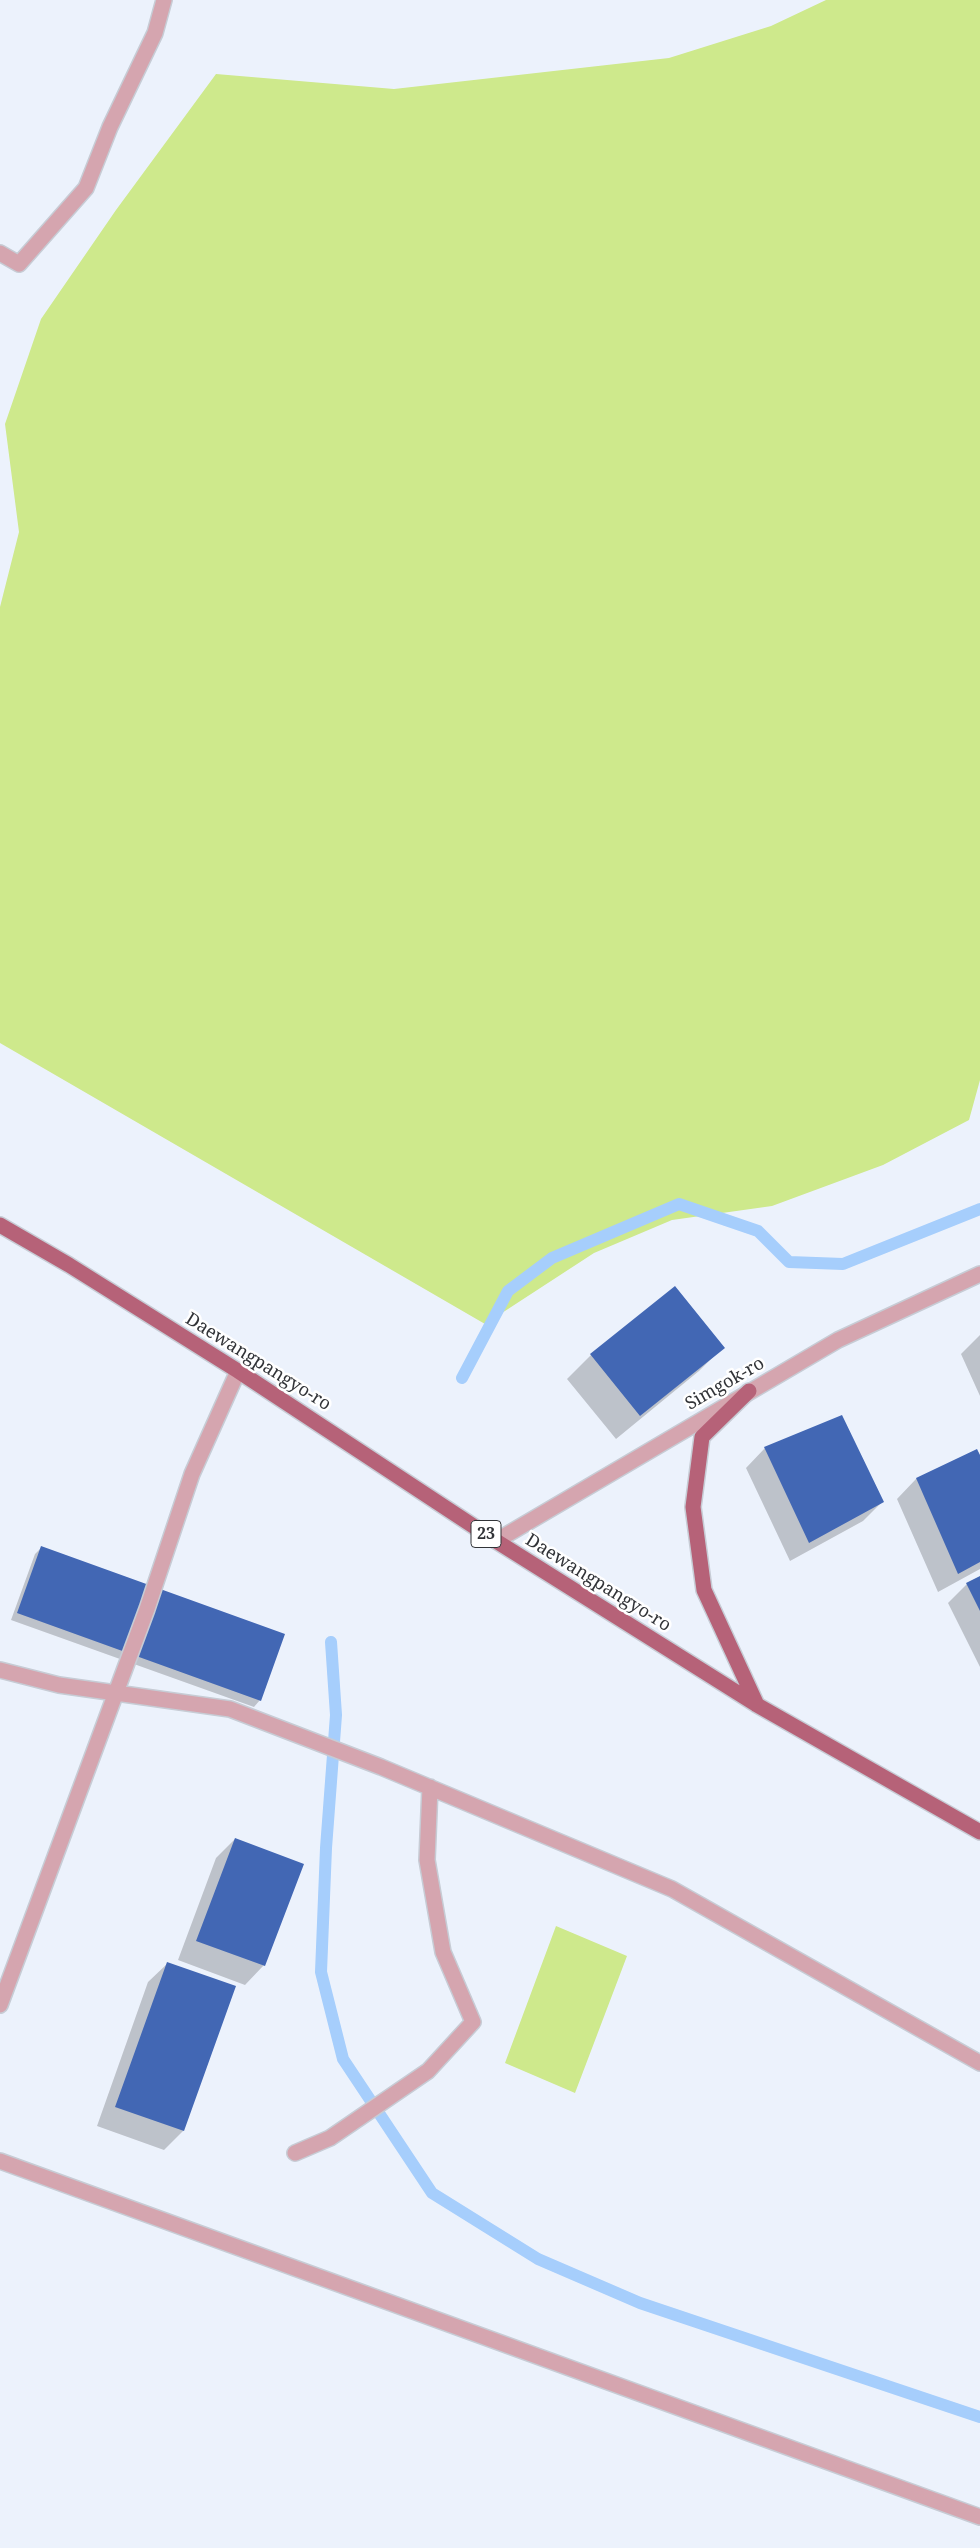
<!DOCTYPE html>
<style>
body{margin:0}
canvas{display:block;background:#ecf2fc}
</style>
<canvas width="980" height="2548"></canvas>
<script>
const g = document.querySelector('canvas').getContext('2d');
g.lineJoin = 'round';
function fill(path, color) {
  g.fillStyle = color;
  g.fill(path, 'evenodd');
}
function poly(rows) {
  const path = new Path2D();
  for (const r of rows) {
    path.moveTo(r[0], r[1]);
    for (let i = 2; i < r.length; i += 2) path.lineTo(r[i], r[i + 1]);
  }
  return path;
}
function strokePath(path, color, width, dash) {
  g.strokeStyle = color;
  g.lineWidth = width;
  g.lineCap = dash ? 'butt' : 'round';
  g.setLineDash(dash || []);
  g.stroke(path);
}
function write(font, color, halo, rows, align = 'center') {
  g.font = font + ' "Noto Serif",serif';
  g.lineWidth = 5;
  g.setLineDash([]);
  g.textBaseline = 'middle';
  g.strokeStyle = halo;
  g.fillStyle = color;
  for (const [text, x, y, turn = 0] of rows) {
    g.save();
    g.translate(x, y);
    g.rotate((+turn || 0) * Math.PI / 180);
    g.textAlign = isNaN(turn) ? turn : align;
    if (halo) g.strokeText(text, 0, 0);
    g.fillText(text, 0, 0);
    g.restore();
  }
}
fill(poly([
 [826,0,980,0,980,1080,969,1120,883,1165,772,1206,672,1220,594,1253,485,1324,0,1043,0,607,19,532,5,424,41,319,116,210,216,74,394,89,669,58,771,26],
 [556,1926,627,1956,575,2093,505,2063]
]), '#cee98c');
fill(poly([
 [980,1335,980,1396,961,1354],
 [723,1347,699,1371,616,1439,567,1379,591,1355],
 [765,1448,882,1502,863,1521,790,1561,746,1468],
 [976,1450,980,1458,980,1569,938,1592,897,1499,916,1479],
 [41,1548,260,1700,254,1707,11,1620,35,1554],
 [980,1577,980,1667,948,1603,967,1584],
 [235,1839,264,1965,245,1985,178,1960,216,1858],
 [168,1963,234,1987,183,2131,164,2150,97,2126,148,1982]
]), '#0003');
strokePath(poly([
 [462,1378,508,1291,552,1258,679,1204,758,1231,789,1262,843,1264,980,1209],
 [331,1642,336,1715,326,1848,321,1972,343,2059,432,2193,538,2259,640,2303,980,2417]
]), '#a6cefc', 12);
fill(poly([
 [675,1286,725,1348,640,1416,590,1354],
 [842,1415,884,1502,809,1543,764,1447],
 [977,1449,980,1455,980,1562,958,1574,916,1478],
 [41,1546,285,1634,261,1701,17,1613],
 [980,1576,980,1611,966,1583],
 [235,1838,304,1864,265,1966,196,1941],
 [167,1962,236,1986,184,2131,115,2107]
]), '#4267b4');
const lane = poly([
 [0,253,19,264,86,188,110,127,155,33,164,0],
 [0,1670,59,1685,230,1709,381,1767,672,1889,980,2063],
 [0,2005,147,1609,192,1474,238,1371],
 [295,2153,330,2138,428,2071,473,2022,443,1952,427,1860,430,1787],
 [0,2161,980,2517]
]);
const street = poly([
 [496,1541,838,1340,980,1274]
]);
const primary = poly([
 [0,1225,69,1265,238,1371,496,1541,757,1705,980,1832],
 [749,1391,702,1437,693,1507,704,1590,757,1705]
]);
strokePath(lane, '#c7ccd5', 18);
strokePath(street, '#c7ccd5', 18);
strokePath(primary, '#c7ccd5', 18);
strokePath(lane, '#d5a5af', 15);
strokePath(street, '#d5a5af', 15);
strokePath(primary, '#b66278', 15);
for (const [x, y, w] of [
 [486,1534,30]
]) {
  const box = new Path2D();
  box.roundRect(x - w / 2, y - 13.5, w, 27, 4);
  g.fillStyle = '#fff';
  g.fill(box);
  strokePath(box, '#323438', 1);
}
write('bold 16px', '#323438', null, [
 ["23",486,1534]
]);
write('18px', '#323438', '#fff', [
 ["Daewangpangyo-ro",258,1362,32],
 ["Simgok-ro",725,1384,-30],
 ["Daewangpangyo-ro",598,1583,32]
]);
</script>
